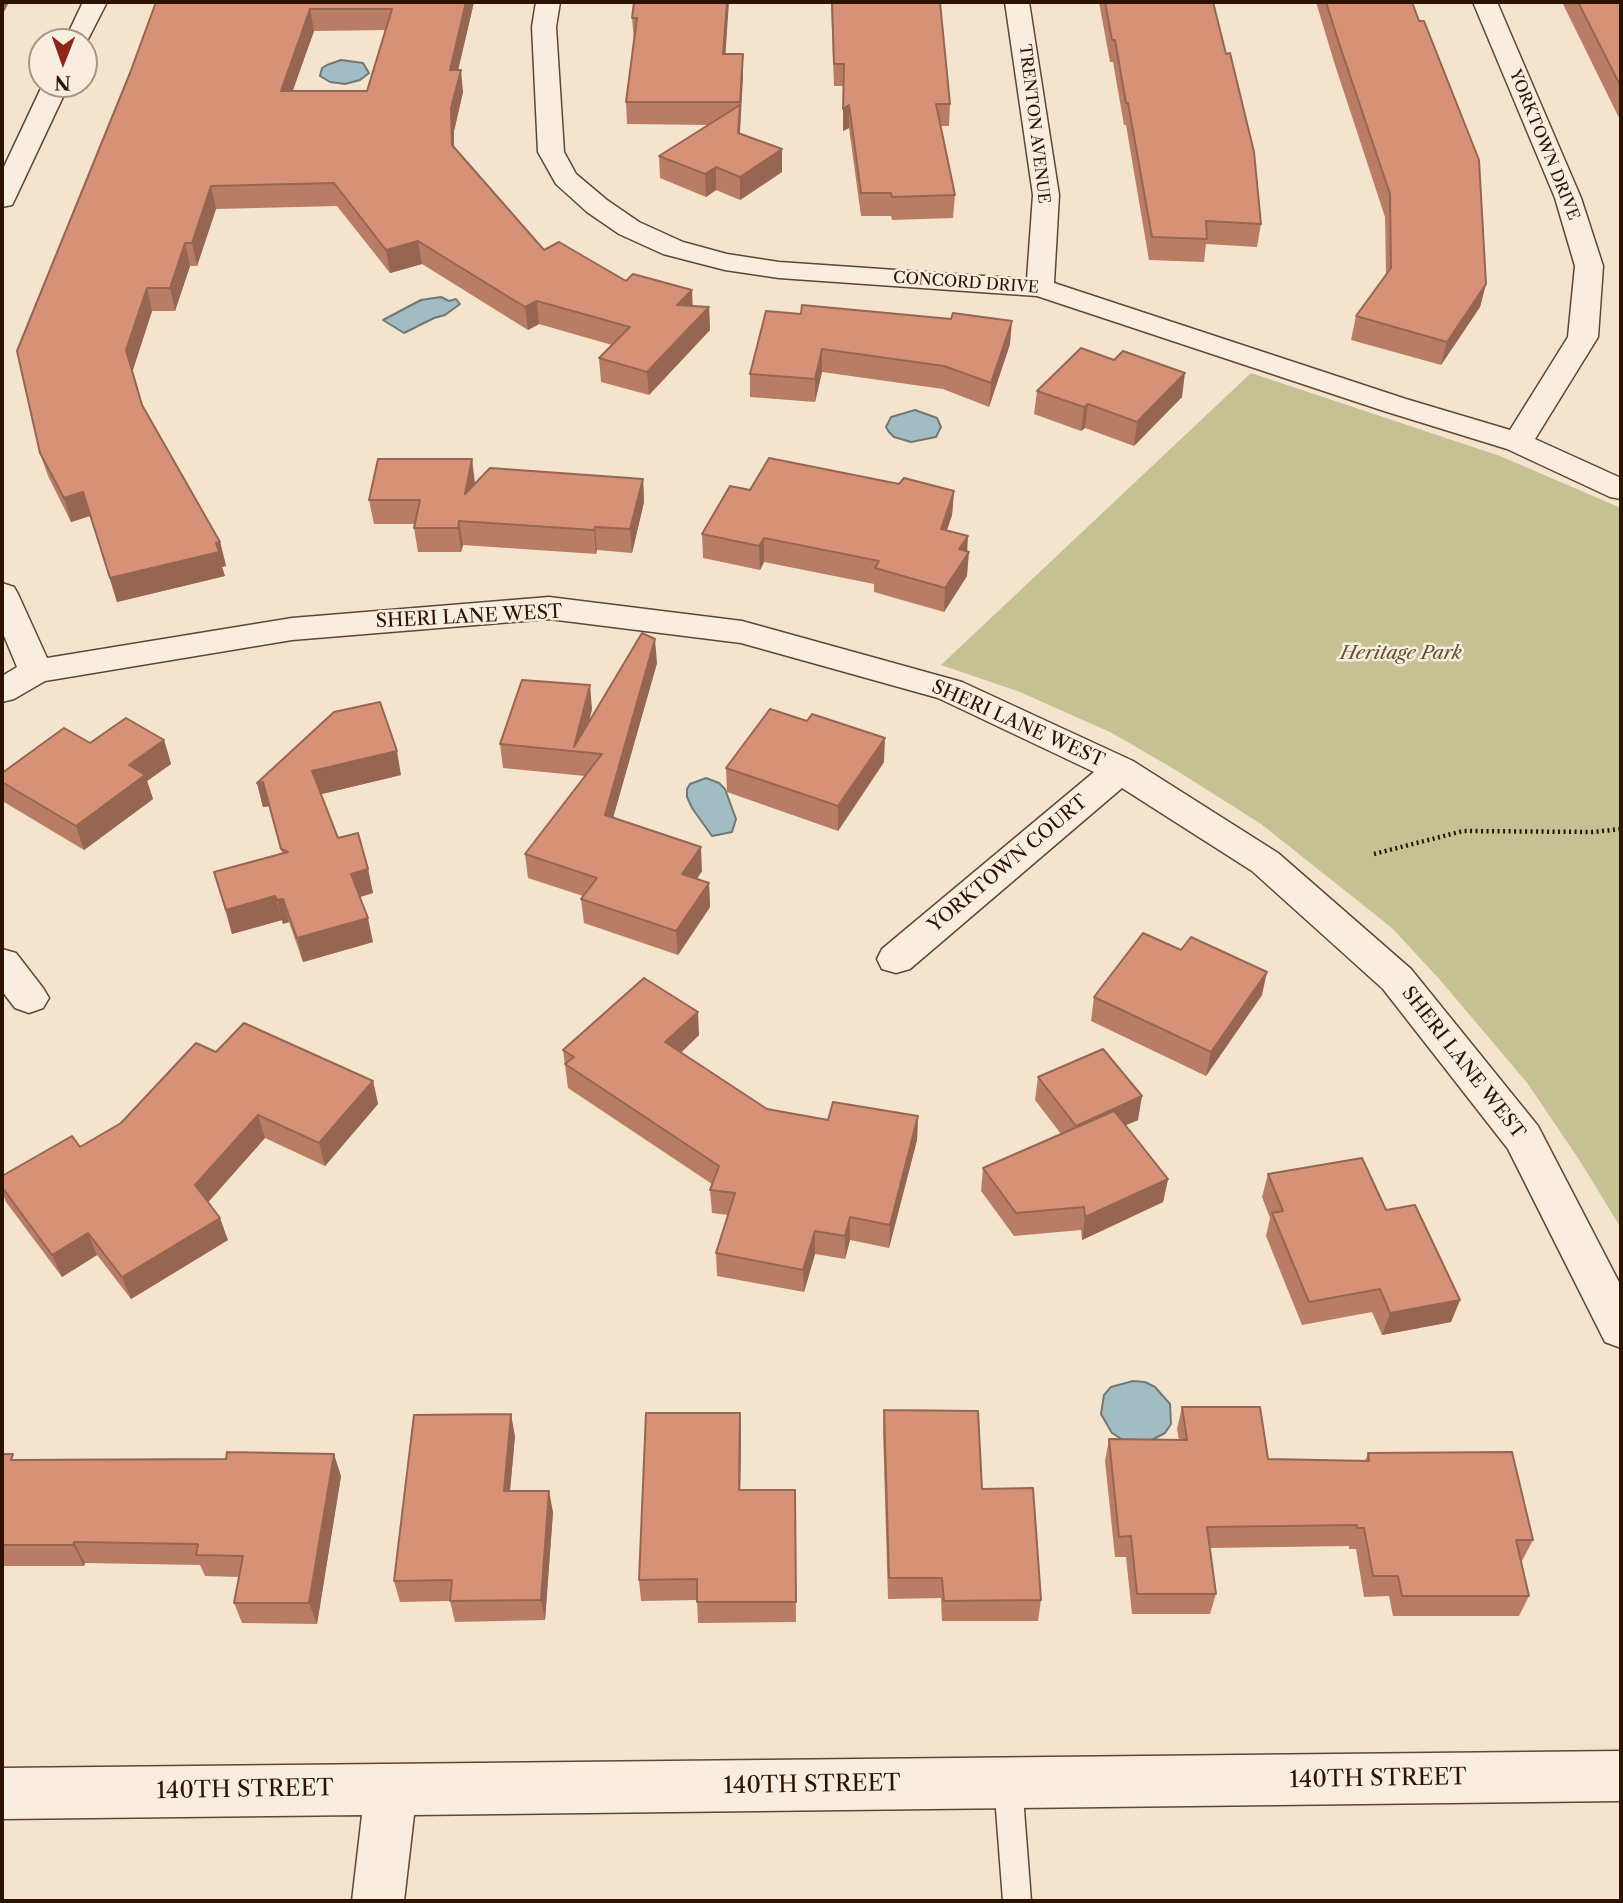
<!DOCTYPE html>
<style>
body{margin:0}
#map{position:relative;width:1623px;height:1903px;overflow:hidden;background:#f4e4cd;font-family:"Libre Caslon Text",serif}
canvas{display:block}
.frame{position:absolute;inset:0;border:4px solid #2c1300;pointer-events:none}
.north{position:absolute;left:28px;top:28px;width:70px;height:70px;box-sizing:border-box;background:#f8edde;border:2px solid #a69685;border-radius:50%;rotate:181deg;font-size:19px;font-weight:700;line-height:28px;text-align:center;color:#2c1300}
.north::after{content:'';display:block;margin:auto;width:24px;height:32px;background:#8f2418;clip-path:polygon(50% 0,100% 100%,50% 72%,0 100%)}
</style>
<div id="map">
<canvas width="1623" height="1903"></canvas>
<div class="frame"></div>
<div class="north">N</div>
</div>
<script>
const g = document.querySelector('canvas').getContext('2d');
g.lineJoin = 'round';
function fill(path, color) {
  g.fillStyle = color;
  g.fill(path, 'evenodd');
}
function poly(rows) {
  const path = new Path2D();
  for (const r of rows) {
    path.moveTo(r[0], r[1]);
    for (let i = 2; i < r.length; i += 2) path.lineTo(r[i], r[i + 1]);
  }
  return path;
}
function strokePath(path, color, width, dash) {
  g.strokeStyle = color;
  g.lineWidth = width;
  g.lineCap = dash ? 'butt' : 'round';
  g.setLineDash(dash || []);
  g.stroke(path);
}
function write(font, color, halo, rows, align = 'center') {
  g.font = font + ' "Libre Caslon Text",serif';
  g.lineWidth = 5;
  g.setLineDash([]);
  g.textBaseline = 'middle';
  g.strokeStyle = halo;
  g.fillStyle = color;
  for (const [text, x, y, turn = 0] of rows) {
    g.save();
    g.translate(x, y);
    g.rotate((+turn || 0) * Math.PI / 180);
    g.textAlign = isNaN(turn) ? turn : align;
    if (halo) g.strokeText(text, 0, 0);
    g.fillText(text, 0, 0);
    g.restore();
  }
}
fill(poly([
 [1251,373,1500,456,1621,508,1621,1228,1578,1158,1528,1084,1441,981,1392,928,1261,824,1179,772,1112,733,1020,692,941,665]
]), '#c4c193');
const water = poly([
 [341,60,363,63,369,73,360,80,345,84,330,82,320,76,322,68,327,65,341,60],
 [441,297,449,301,456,299,460,304,445,315,434,318,404,333,383,320,421,300,441,297],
 [915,410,937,418,941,427,936,437,911,442,894,437,889,432,886,427,891,417,915,410],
 [706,778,719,783,725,789,736,819,732,832,712,836,692,808,687,797,687,789,690,784,706,778],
 [1133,1381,1145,1382,1155,1387,1170,1404,1171,1424,1165,1433,1146,1443,1123,1440,1112,1433,1101,1414,1104,1395,1111,1387,1133,1381]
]);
fill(water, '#a1bcc3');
strokePath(water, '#727875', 2);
const service = poly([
 [1008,1769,1018,1773,1022,1783,1031,1901,1003,1901,994,1783,998,1773,1008,1769]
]);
const minor = poly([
 [83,2,107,2,84,47,84,42,64,42,83,2],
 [536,2,560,2,556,27,564,152,576,174,607,200,639,222,683,242,727,254,779,262,1027,279,1033,195,1005,2,1029,2,1059,195,1054,283,1406,399,1510,430,1568,337,1575,266,1555,198,1473,2,1497,2,1581,198,1603,266,1598,337,1535,439,1621,478,1621,499,1610,497,1507,449,1384,411,1037,296,779,278,725,270,663,254,619,234,587,212,556,184,538,152,532,27,536,2],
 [43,84,69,84,15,199,12,205,2,207,2,171,43,84],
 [2,583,14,587,18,594,47,658,292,618,549,597,742,621,962,682,1133,761,1278,853,1411,969,1538,1126,1621,1286,1621,1348,1605,1342,1508,1149,1383,989,1252,871,1122,788,910,969,896,973,882,969,877,959,882,949,1094,772,938,698,741,643,549,619,292,640,45,681,14,699,2,702,2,676,17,667,2,631,2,583],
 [2,949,16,953,43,988,49,998,43,1008,29,1013,15,1008,2,991,2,949],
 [1621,1751,1621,1801,414,1815,404,1901,352,1901,362,1815,2,1819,2,1768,1621,1751]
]);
strokePath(service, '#5e4733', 3);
strokePath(minor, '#5e4733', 3);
strokePath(poly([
 [1374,854,1463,831,1593,832,1621,829]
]), '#2c1300', 4.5, [2, 3.5]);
fill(service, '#f8edde');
fill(minor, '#f8edde');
fill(poly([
 [156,2,474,2,458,70,463,92,454,131,454,148,544,250,626,281,692,290,692,306,709,307,710,330,649,395,601,382,599,358,612,345,539,324,528,330,422,264,390,273,337,206,216,209,197,266,190,266,175,311,152,311,132,372,142,405,220,542,226,566,222,567,225,576,117,602,90,516,71,522,48,476,40,453,130,73],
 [385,30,367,91,292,91,314,31],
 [634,2,725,54,743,76,740,134,782,149,782,172,740,200,716,190,706,197,660,178,659,156,708,125,627,124,626,102,634,40,632,18],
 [831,2,940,2,950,104,949,126,941,126,955,195,953,218,892,220,891,216,861,216,849,128,843,131,844,86,834,86],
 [1099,2,1213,2,1261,224,1257,247,1206,244,1204,262,1149,260,1126,125,1124,125,1113,62,1110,62],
 [1316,2,1412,2,1486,284,1480,307,1441,365,1351,340,1356,316,1386,275,1385,217,1335,65],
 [1562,2,1621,2,1621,122],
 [766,311,1010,344,989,407,943,389,822,372,815,402,750,397,750,374],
 [1037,391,1182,397,1134,446,1085,428,1081,431,1034,414],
 [643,479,644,502,632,553,597,550,596,554,463,545,461,552,418,552,414,528,415,524,374,524,369,500,475,484],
 [899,484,954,491,952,515,947,530,967,551,967,576,944,612,874,592,874,584,764,562,760,570,703,558,702,534,750,490],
 [657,663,613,818,702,871,697,879,709,883,710,907,678,955,584,923,581,899,583,896,528,878,525,854,585,776,503,768,500,744,592,709,589,722],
 [164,740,171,764,147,781,153,799,84,850,4,802,2,795,2,773,90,743],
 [884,762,838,831,727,792,726,768],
 [401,775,321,794,338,838,368,869,373,893,360,897,373,942,303,962,289,922,283,924,282,920,232,934,214,872,282,853,269,806,263,807,257,783],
 [1181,950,1262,995,1206,1076,1091,1021,1094,997],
 [699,1035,681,1053,767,1109,828,1120,918,1116,917,1140,889,1248,850,1240,845,1259,815,1254,804,1292,717,1276,716,1253,728,1215,712,1213,710,1190,712,1184,568,1088,563,1050],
 [216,1052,373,1081,378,1104,325,1166,265,1138,208,1202,228,1240,131,1299,97,1255,62,1277,6,1202,2,1192,2,1176,80,1147,121,1123],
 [1038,1077,1138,1120,1125,1125,1168,1179,1163,1202,1082,1240,1081,1230,1014,1236,981,1191,983,1168,1061,1134,1035,1100],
 [1268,1174,1386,1210,1460,1300,1451,1322,1382,1335,1372,1312,1302,1325,1266,1236,1270,1218,1262,1197],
 [1182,1407,1268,1459,1365,1461,1368,1453,1533,1540,1522,1561,1521,1561,1529,1596,1519,1616,1393,1616,1389,1596,1364,1597,1356,1549,1349,1549,1349,1546,1209,1548,1216,1594,1210,1614,1132,1614,1126,1557,1115,1557,1105,1461,1109,1439,1179,1440,1177,1429],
 [884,1410,1041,1600,1038,1621,942,1621,941,1598,888,1599,883,1432],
 [740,1413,741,1435,740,1490,795,1490,796,1622,698,1623,697,1600,641,1601,639,1580],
 [515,1436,510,1491,553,1512,545,1620,455,1622,450,1601,400,1602,394,1581],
 [2,1454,16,1460,341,1476,317,1624,242,1623,234,1603,239,1577,205,1576,200,1565,85,1563,84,1566,4,1566,2,1573]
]), '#b97d65');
fill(poly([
 [2,2,9,2,2,16],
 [466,2,474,2,453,92,450,70],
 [727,2,729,2,724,76,723,54],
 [310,9,314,31,285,113,281,91],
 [743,54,743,76,740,125,740,102],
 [461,70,463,92,454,131,454,168,452,145,451,108],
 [740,105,740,127,739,156,738,133],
 [849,105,849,128,843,131,843,109],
 [782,149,782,172,740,200,740,177],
 [716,167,716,190,706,197,705,174],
 [211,186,216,209,197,266,192,243],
 [418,241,422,264,390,273,386,250],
 [185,243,190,266,175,311,170,288],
 [1486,284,1480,307,1441,365,1447,342],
 [147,288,152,311,132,373,126,350],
 [692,290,693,313,677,305],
 [537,301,539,324,528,330,525,307],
 [709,307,710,330,649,395,647,372],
 [1012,321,1010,344,989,407,991,383],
 [822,349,822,372,815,402,815,379],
 [1185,373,1182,397,1134,446,1137,422],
 [1088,404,1085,428,1081,431,1084,407],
 [472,459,475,483,468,518,465,494],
 [643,479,644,502,632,553,630,529],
 [954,491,952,515,939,553,941,529],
 [83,492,90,516,71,522,64,498],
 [459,521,463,545,461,552,458,528],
 [595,527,597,550,596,554,594,530],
 [968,536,967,555,969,552,967,576,944,612,945,588,959,549],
 [764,538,764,562,760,570,759,546],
 [220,542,226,566,222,567,225,576,117,602,110,578],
 [655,639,657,663,607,839,605,815],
 [590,685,592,709,581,752,574,747],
 [885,738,884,762,838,831,838,806],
 [164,740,171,764,147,781,153,799,84,850,76,826,129,765],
 [397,751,401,775,318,795,312,771],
 [263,782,269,806,263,807,257,783],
 [701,847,702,871,683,898,682,874],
 [368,869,373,893,356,898,351,874],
 [709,883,710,907,678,955,676,931],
 [275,896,282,920,232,934,226,910],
 [283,899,289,922,283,924,277,900],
 [368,918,373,942,303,962,297,938],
 [1267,972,1262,995,1206,1076,1211,1052],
 [698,1012,699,1035,666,1066,665,1042],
 [373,1081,378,1104,325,1166,319,1143],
 [1142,1096,1138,1120,1072,1149,1076,1126],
 [258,1115,265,1138,203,1208,195,1185],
 [918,1116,917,1140,889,1248,890,1225],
 [1168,1179,1163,1202,1082,1240,1085,1217],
 [850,1217,850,1240,845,1259,845,1236],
 [220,1218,228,1240,131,1299,122,1277],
 [815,1231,815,1254,804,1292,803,1270],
 [88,1233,97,1255,62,1277,52,1255],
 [1460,1300,1451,1322,1382,1335,1390,1313],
 [740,1413,741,1435,740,1511,739,1490],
 [511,1414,515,1436,508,1512,504,1491],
 [334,1454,341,1476,317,1624,309,1603],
 [549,1491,553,1512,545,1620,541,1600],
 [74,1542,85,1563,84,1566,73,1545]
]), '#966653');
const building = poly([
 [156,2,466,2,450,70,461,70,451,108,452,145,544,250,559,242,626,281,633,274,692,290,677,305,709,307,647,372,599,358,630,327,537,301,525,307,418,241,386,250,334,183,211,186,192,243,185,243,170,288,147,288,126,350,142,405,220,542,216,543,219,552,110,578,83,492,64,498,40,453,17,351,130,73,156,2],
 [310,9,392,9,367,91,281,91,310,9],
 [634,2,727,2,723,54,743,54,740,102,626,102,637,18,632,18,634,2],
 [832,2,940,2,950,104,936,104,955,195,892,197,891,193,861,193,849,105,843,109,844,64,834,64,832,2],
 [1105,2,1213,2,1226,54,1230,53,1254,152,1261,224,1206,221,1207,239,1152,237,1128,103,1126,103,1115,40,1112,40,1105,2],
 [1326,2,1412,2,1419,21,1424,21,1479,160,1486,284,1447,342,1356,316,1391,268,1390,194,1339,43,1326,2],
 [1578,2,1621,2,1621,87,1578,2],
 [740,105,738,133,782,149,740,177,716,167,705,174,659,156,740,105],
 [802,305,951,319,953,313,1012,321,991,383,944,366,822,349,815,379,750,374,766,311,801,314,802,305],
 [1081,348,1114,360,1123,351,1185,373,1137,422,1088,404,1084,407,1037,391,1081,348],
 [769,458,899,484,904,478,954,491,941,529,968,536,959,549,969,552,945,588,875,568,879,561,764,538,759,546,702,534,730,486,750,490,769,458],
 [378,459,472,459,465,494,490,468,643,479,630,529,595,527,594,530,459,521,458,528,414,528,420,500,369,500,378,459],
 [642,633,655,639,605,815,701,847,682,874,709,883,676,931,581,899,597,878,525,854,602,754,500,744,522,680,590,685,574,747,642,633],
 [380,702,397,751,312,771,338,838,358,833,368,869,351,874,368,918,297,938,283,899,277,900,275,896,226,910,214,872,288,852,281,849,263,782,257,783,334,712,380,702],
 [770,709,807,721,812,714,885,738,838,806,726,768,770,709],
 [126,718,164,740,129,765,145,775,76,826,2,782,2,773,64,728,90,743,126,718],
 [1143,933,1181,950,1191,937,1267,972,1211,1052,1094,997,1143,933],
 [644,978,698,1012,665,1042,767,1109,828,1120,833,1102,918,1116,890,1225,850,1217,845,1236,815,1231,803,1270,716,1253,735,1193,710,1190,719,1166,565,1064,574,1057,563,1050,644,978],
 [244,1023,373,1081,319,1143,258,1115,195,1185,220,1218,122,1277,88,1233,52,1255,2,1187,2,1176,72,1136,80,1147,121,1123,196,1043,216,1052,244,1023],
 [1103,1049,1142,1096,1076,1126,1038,1077,1103,1049],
 [1114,1111,1168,1179,1085,1217,1084,1207,1016,1213,983,1168,1114,1111],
 [1362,1158,1386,1210,1415,1205,1460,1300,1390,1313,1380,1289,1309,1302,1272,1213,1283,1211,1268,1174,1362,1158],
 [1182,1407,1260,1407,1268,1459,1369,1461,1368,1453,1512,1452,1533,1540,1516,1540,1529,1596,1402,1596,1398,1576,1373,1576,1364,1528,1357,1528,1357,1525,1207,1527,1216,1594,1137,1594,1131,1536,1119,1537,1109,1439,1187,1440,1182,1407],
 [884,1410,978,1411,982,1489,1033,1488,1041,1600,944,1601,942,1578,889,1578,884,1410],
 [646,1413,740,1413,739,1490,795,1490,796,1602,697,1602,697,1579,639,1580,646,1413],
 [511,1414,504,1491,549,1491,541,1600,450,1601,452,1580,394,1581,414,1415,511,1414],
 [227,1452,334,1454,309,1603,234,1603,243,1556,196,1555,198,1544,74,1542,73,1545,2,1545,2,1454,13,1454,11,1460,226,1459,227,1452]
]);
fill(building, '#d79176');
strokePath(building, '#966653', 2);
write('16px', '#2c1300', '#f8edde', [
 ["TRENTON AVENUE",1034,124,83],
 ["YORKTOWN DRIVE",1544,145,68],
 ["CONCORD DRIVE",966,283,4]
]);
write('19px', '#2c1300', '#f8edde', [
 ["SHERI LANE WEST",469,617,-3],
 ["SHERI LANE WEST",1018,724,24],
 ["YORKTOWN COURT",1008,864,-40],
 ["SHERI LANE WEST",1463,1063,52]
]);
write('italic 19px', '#615033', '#f8edde', [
 ["Heritage Park",1401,654]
]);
write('23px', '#2c1300', '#f8edde', [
 ["140TH STREET",1378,1779,-1],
 ["140TH STREET",812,1785,-1],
 ["140TH STREET",245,1790,-1]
]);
</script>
